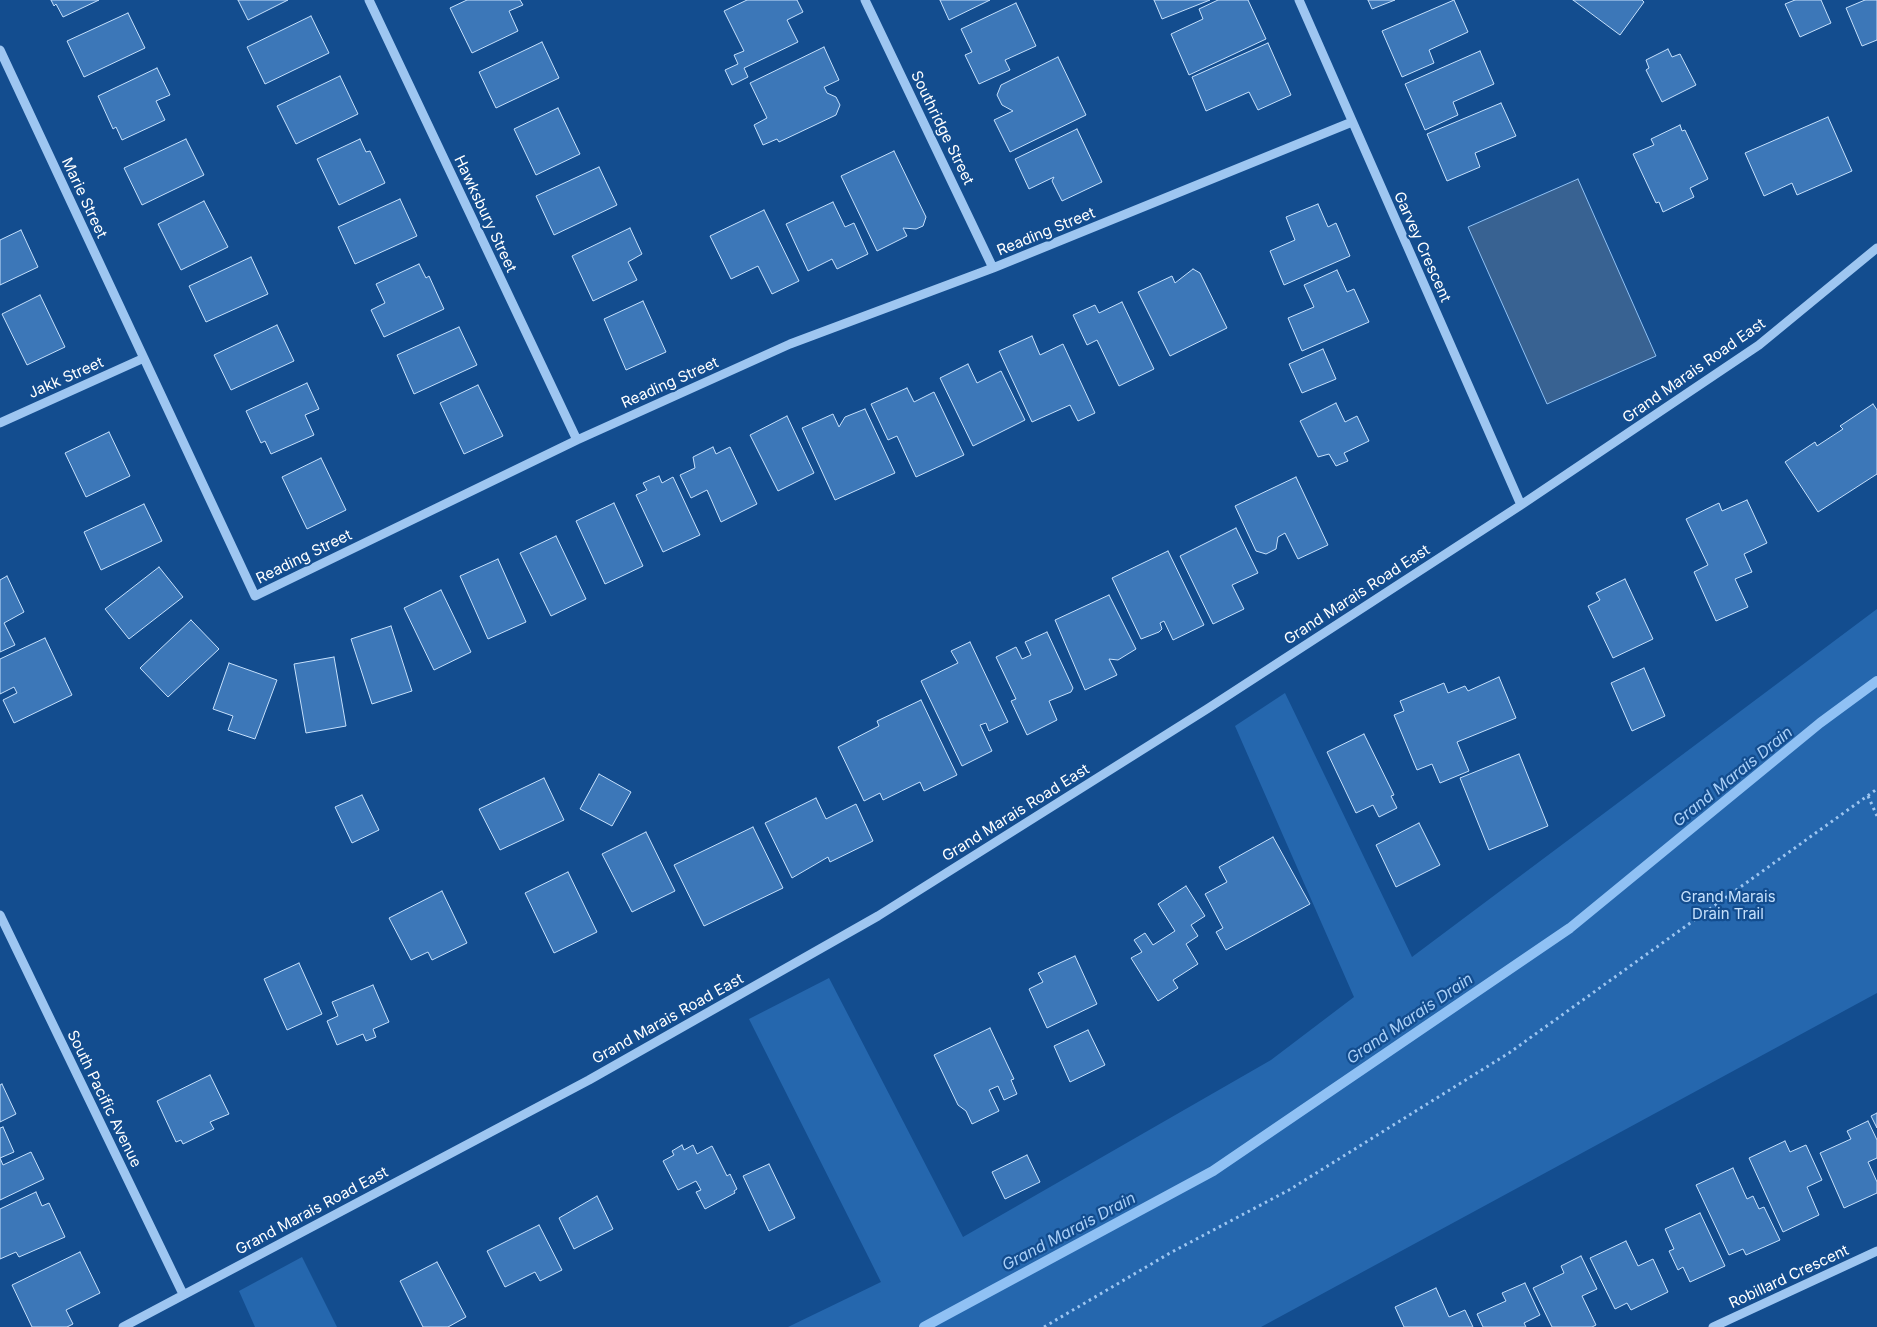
<!DOCTYPE html>
<style>
body{margin:0}
canvas{display:block;background:#134d8f}
</style>
<canvas width="1877" height="1327"></canvas>
<script>
const g = document.querySelector('canvas').getContext('2d');
g.lineJoin = 'round';
function fill(path, color) {
  g.fillStyle = color;
  g.fill(path, 'evenodd');
}
function poly(rows) {
  const path = new Path2D();
  for (const r of rows) {
    path.moveTo(r[0], r[1]);
    for (let i = 2; i < r.length; i += 2) path.lineTo(r[i], r[i + 1]);
  }
  return path;
}
function strokePath(path, color, width, dash) {
  g.strokeStyle = color;
  g.lineWidth = width;
  g.lineCap = dash ? 'butt' : 'round';
  g.setLineDash(dash || []);
  g.stroke(path);
}
function write(font, color, halo, rows, align = 'center') {
  g.font = font + ' Inter,sans-serif';
  g.lineWidth = 4.5;
  g.setLineDash([]);
  g.textBaseline = 'middle';
  g.strokeStyle = halo;
  g.fillStyle = color;
  for (const [text, x, y, turn = 0] of rows) {
    g.save();
    g.translate(x, y);
    g.rotate((+turn || 0) * Math.PI / 180);
    g.textAlign = isNaN(turn) ? turn : align;
    if (halo) g.strokeText(text, 0, 0);
    g.fillText(text, 0, 0);
    g.restore();
  }
}
fill(poly([
 [1877,609,1877,993,1261,1327,788,1327,881,1282,749,1019,829,978,963,1237,1271,1060,1354,997,1235,726,1285,693,1412,957],
 [302,1257,337,1327,255,1327,239,1291]
]), '#2567ae');
const water = poly([
 [1578,179,1656,356,1547,404,1468,227,1578,179]
]);
fill(water, '#386292');
strokePath(water, '#90c1f4', 1);
strokePath(poly([
 [924,1327,1213,1171,1570,928,1820,723,1877,681]
]), '#90c1f4', 10);
const building = poly([
 [51,0,99,0,63,17,56,4,54,6,51,0],
 [238,0,288,0,248,20,238,0],
 [467,0,520,0,523,5,509,11,518,31,472,53,450,8,467,0],
 [747,0,797,0,803,12,787,20,798,42,744,68,748,77,732,85,725,70,738,64,734,55,744,51,724,11,747,0],
 [940,0,990,0,949,20,940,0],
 [1154,0,1210,0,1162,19,1154,0],
 [1218,0,1248,0,1266,39,1189,75,1171,34,1203,19,1199,9,1218,0],
 [1368,0,1395,0,1372,9,1368,0],
 [1454,0,1468,32,1429,50,1434,63,1402,77,1382,31,1454,0],
 [1573,0,1642,0,1644,2,1620,35,1573,0],
 [1795,0,1821,0,1831,23,1800,37,1785,4,1795,0],
 [1865,0,1877,0,1877,40,1862,46,1846,8,1865,0],
 [1016,3,1036,46,1005,60,1010,70,979,84,965,55,972,52,961,29,1016,3],
 [128,13,145,48,84,77,67,41,128,13],
 [311,16,329,53,265,84,247,47,311,16],
 [542,42,559,78,496,108,479,72,542,42],
 [1268,43,1291,95,1258,110,1249,92,1206,111,1192,77,1268,43],
 [824,47,839,80,824,87,827,93,836,97,840,105,836,115,779,142,777,139,763,145,754,125,767,118,750,83,824,47],
 [1668,49,1672,57,1680,54,1696,85,1662,102,1646,70,1649,68,1646,60,1668,49],
 [1480,51,1494,84,1453,102,1458,115,1425,130,1405,84,1480,51],
 [1058,57,1086,115,1010,152,994,120,1013,111,1002,105,997,95,1001,85,1058,57],
 [157,68,170,95,156,101,165,120,122,140,116,127,113,129,98,96,157,68],
 [340,76,358,114,296,144,277,106,340,76],
 [1501,103,1516,136,1475,153,1480,167,1447,181,1427,134,1501,103],
 [558,108,580,154,536,175,514,129,558,108],
 [1828,117,1852,171,1797,195,1792,183,1764,196,1745,153,1828,117],
 [1680,125,1682,131,1685,130,1708,179,1690,188,1694,197,1663,212,1659,202,1656,203,1633,154,1654,145,1651,139,1680,125],
 [1077,129,1102,182,1062,201,1052,181,1054,177,1029,189,1015,159,1077,129],
 [186,139,204,175,142,205,124,168,186,139],
 [360,139,366,152,370,151,385,183,339,205,317,159,360,139],
 [894,151,926,217,923,226,916,229,903,228,907,236,877,251,841,176,894,151],
 [599,167,617,205,554,235,536,196,599,167],
 [400,199,417,236,355,264,338,227,400,199],
 [204,201,228,247,181,270,158,224,204,201],
 [833,202,845,227,854,223,868,254,837,269,832,259,808,271,786,224,833,202],
 [1318,204,1328,227,1336,223,1350,256,1284,285,1270,251,1295,240,1286,217,1318,204],
 [764,210,799,281,772,294,758,266,731,279,710,236,764,210],
 [630,228,642,254,628,262,637,280,593,301,572,256,630,228],
 [21,230,38,267,0,285,0,240,21,230],
 [251,257,268,294,206,322,189,286,251,257],
 [419,264,426,278,429,276,444,309,384,337,371,310,385,303,376,284,419,264],
 [1193,269,1200,273,1227,328,1170,356,1138,292,1172,276,1175,283,1193,269],
 [1337,270,1347,292,1354,289,1369,322,1302,351,1288,318,1314,307,1304,285,1337,270],
 [40,295,65,347,27,365,2,314,40,295],
 [643,301,666,352,626,370,604,319,643,301],
 [1122,302,1154,369,1119,386,1097,340,1087,345,1073,315,1095,305,1099,313,1122,302],
 [277,325,294,361,231,390,214,355,277,325],
 [459,327,477,365,414,394,397,355,459,327],
 [1032,336,1040,355,1063,344,1095,413,1078,421,1070,405,1032,422,999,351,1032,336],
 [1323,349,1336,379,1302,393,1289,364,1323,349],
 [968,364,977,383,1001,371,1025,420,973,446,940,378,968,364],
 [307,383,319,409,305,415,314,435,271,454,265,441,261,443,246,411,307,383],
 [478,385,503,436,464,454,440,403,478,385],
 [907,388,914,402,934,392,964,455,916,477,897,436,888,440,871,404,907,388],
 [1336,403,1345,422,1357,416,1369,441,1344,453,1348,461,1336,466,1329,454,1318,457,1300,421,1336,403],
 [1873,404,1877,410,1877,474,1818,512,1785,462,1815,442,1817,446,1843,429,1840,426,1873,404],
 [865,409,895,473,835,500,802,428,833,414,839,427,845,417,865,409],
 [787,416,814,473,778,491,750,435,787,416],
 [109,432,130,476,86,497,65,453,109,432],
 [713,447,716,454,730,447,757,504,721,522,707,490,691,498,680,475,695,468,693,457,713,447],
 [321,458,346,510,307,529,282,477,321,458],
 [659,476,662,483,673,477,700,535,663,552,636,495,647,490,643,483,659,476],
 [1296,477,1328,545,1298,559,1285,533,1278,537,1276,549,1266,554,1256,551,1235,506,1296,477],
 [1747,500,1767,543,1744,554,1752,572,1735,579,1748,607,1716,621,1694,572,1708,565,1686,519,1719,503,1722,511,1747,500],
 [614,503,643,566,605,584,576,521,614,503],
 [144,504,162,541,101,570,84,532,144,504],
 [1236,528,1258,573,1232,585,1244,609,1213,624,1180,556,1236,528],
 [556,536,586,599,551,616,520,553,556,536],
 [1168,551,1204,625,1173,640,1164,621,1160,623,1162,629,1159,632,1141,639,1112,578,1168,551],
 [498,559,526,622,488,639,460,576,498,559],
 [159,567,183,597,129,639,105,609,159,567],
 [7,576,24,612,4,623,15,645,0,652,0,580,7,576],
 [1625,579,1653,639,1613,658,1588,606,1600,600,1596,593,1625,579],
 [441,590,471,652,434,670,404,608,441,590],
 [1109,595,1136,649,1118,660,1109,659,1117,675,1085,690,1055,620,1109,595],
 [191,620,219,649,168,697,140,668,191,620],
 [391,626,412,691,372,704,351,639,391,626],
 [1047,632,1073,688,1071,692,1049,701,1057,720,1027,735,1011,701,1016,699,996,657,1016,647,1022,659,1031,655,1025,642,1047,632],
 [45,638,72,695,14,723,3,700,17,693,14,687,0,694,0,659,45,638],
 [970,642,1008,722,989,731,986,723,980,725,992,751,962,766,921,681,958,663,951,651,970,642],
 [334,657,346,726,306,733,294,664,334,657],
 [229,663,277,680,255,739,228,730,233,716,213,709,229,663],
 [1644,668,1665,716,1632,731,1611,683,1644,668],
 [1499,677,1516,718,1457,742,1469,771,1440,783,1432,764,1417,770,1394,715,1404,711,1400,701,1444,683,1448,693,1465,686,1468,691,1499,677],
 [921,700,957,775,924,791,920,782,883,800,880,793,864,801,838,747,879,726,877,721,921,700],
 [1364,734,1394,795,1391,796,1397,808,1379,817,1373,805,1356,813,1327,752,1364,734],
 [1519,754,1548,826,1489,850,1460,778,1519,754],
 [599,774,631,792,612,826,580,809,599,774],
 [544,778,564,820,500,850,479,809,544,778],
 [362,795,379,830,352,843,335,807,362,795],
 [816,798,826,819,856,804,873,841,830,862,828,857,792,878,765,823,816,798],
 [1419,823,1440,865,1396,887,1376,845,1419,823],
 [753,827,783,888,704,926,674,865,753,827],
 [646,832,675,891,632,912,602,854,646,832],
 [1273,837,1310,904,1226,950,1216,932,1223,928,1205,894,1227,882,1219,867,1273,837],
 [568,872,597,932,554,953,525,893,568,872],
 [1186,886,1205,916,1191,925,1198,936,1186,944,1198,964,1173,980,1178,988,1158,1001,1131,958,1142,952,1134,940,1145,933,1153,945,1175,931,1158,904,1186,886],
 [442,891,467,943,432,960,428,952,411,960,389,918,442,891],
 [1075,956,1097,1004,1047,1028,1029,989,1043,982,1038,973,1075,956],
 [299,963,322,1014,287,1030,264,979,299,963],
 [373,985,389,1022,373,1029,376,1037,366,1041,363,1034,337,1045,327,1021,338,1016,332,1002,373,985],
 [990,1028,1014,1079,1011,1080,1017,1094,1004,1100,998,1086,989,1090,999,1111,972,1124,966,1111,958,1105,934,1055,990,1028],
 [1088,1030,1105,1065,1070,1082,1054,1046,1088,1030],
 [210,1075,229,1114,210,1122,214,1129,183,1144,181,1140,176,1142,157,1101,210,1075],
 [2,1084,16,1114,0,1122,0,1085,2,1084],
 [1877,1113,1877,1128,1871,1116,1877,1113],
 [1868,1121,1877,1140,1877,1158,1868,1162,1877,1182,1877,1193,1844,1208,1820,1153,1851,1139,1847,1131,1868,1121],
 [3,1127,14,1152,0,1158,3,1165,31,1152,44,1179,0,1200,0,1128,3,1127],
 [1785,1141,1790,1152,1806,1145,1822,1180,1807,1187,1819,1215,1783,1232,1749,1158,1785,1141],
 [682,1145,684,1150,693,1145,697,1154,712,1146,727,1176,730,1174,737,1189,734,1191,735,1193,705,1209,696,1192,701,1190,696,1181,678,1190,663,1161,674,1155,672,1151,682,1145],
 [1027,1155,1040,1182,1005,1199,992,1172,1027,1155],
 [769,1164,795,1218,769,1231,743,1176,769,1164],
 [1733,1168,1747,1199,1753,1196,1759,1209,1764,1207,1780,1240,1746,1255,1743,1249,1729,1255,1696,1185,1733,1168],
 [36,1192,42,1206,49,1203,65,1237,19,1257,16,1252,0,1259,0,1209,36,1192],
 [597,1196,613,1229,574,1249,559,1218,597,1196],
 [1700,1213,1725,1266,1690,1282,1683,1267,1678,1270,1669,1251,1674,1249,1665,1229,1700,1213],
 [539,1225,562,1270,540,1281,535,1272,505,1287,487,1251,539,1225],
 [1626,1241,1638,1266,1653,1259,1668,1292,1631,1310,1627,1303,1615,1309,1590,1258,1626,1241],
 [80,1252,100,1293,66,1310,73,1324,67,1327,32,1327,12,1285,80,1252],
 [1581,1256,1597,1289,1582,1296,1596,1325,1592,1327,1552,1327,1533,1288,1564,1273,1561,1266,1581,1256],
 [437,1262,466,1317,448,1327,423,1327,400,1281,437,1262],
 [1525,1283,1540,1315,1524,1323,1526,1327,1483,1327,1477,1314,1506,1301,1502,1293,1525,1283],
 [1436,1288,1449,1317,1465,1310,1473,1327,1404,1327,1395,1307,1436,1288]
]);
fill(building, '#3c77b8');
strokePath(building, '#c5e0fc', 1);
strokePath(poly([
 [1868,796,1877,816],
 [1044,1327,1170,1253,1289,1190,1509,1053,1877,789]
]), '#9ec6f1', 3, [2.5, 4]);
strokePath(poly([
 [369,0,577,440],
 [865,0,993,268],
 [1299,0,1521,505],
 [0,50,255,596,577,440,790,344,993,268,1352,122],
 [0,423,144,358],
 [0,915,183,1294],
 [123,1327,589,1080,878,916,1207,709,1521,505,1759,345,1877,248],
 [1713,1327,1877,1251]
]), '#9ec6f1', 9);
write('15px', '#fff', '#134d8f', [
 ["Southridge Street",942,128,64],
 ["Marie Street",84,198,65],
 ["Hawksbury Street",485,214,65],
 ["Reading Street",1046,232,-22],
 ["Garvey Crescent",1422,247,66],
 ["Grand Marais Road East",1694,371,-35],
 ["Jakk Street",66,378,-24],
 ["Reading Street",670,383,-24],
 ["Reading Street",304,557,-26],
 ["Grand Marais Road East",1357,595,-33],
 ["Grand Marais Road East",1016,813,-32],
 ["Grand Marais Road East",668,1019,-29],
 ["South Pacific Avenue",104,1099,64],
 ["Grand Marais Road East",312,1211,-28],
 ["Robillard Crescent",1789,1277,-25]
]);
write('15px', '#c5e0fc', '#134d8f', [
 ["Grand Marais",1728,897],
 ["Drain Trail",1728,914]
]);
write('italic 16px', '#aad0f8', '#134d8f', [
 ["Grand Marais Drain",1733,777,-39],
 ["Grand Marais Drain",1410,1019,-34],
 ["Grand Marais Drain",1069,1232,-28]
]);
</script>
